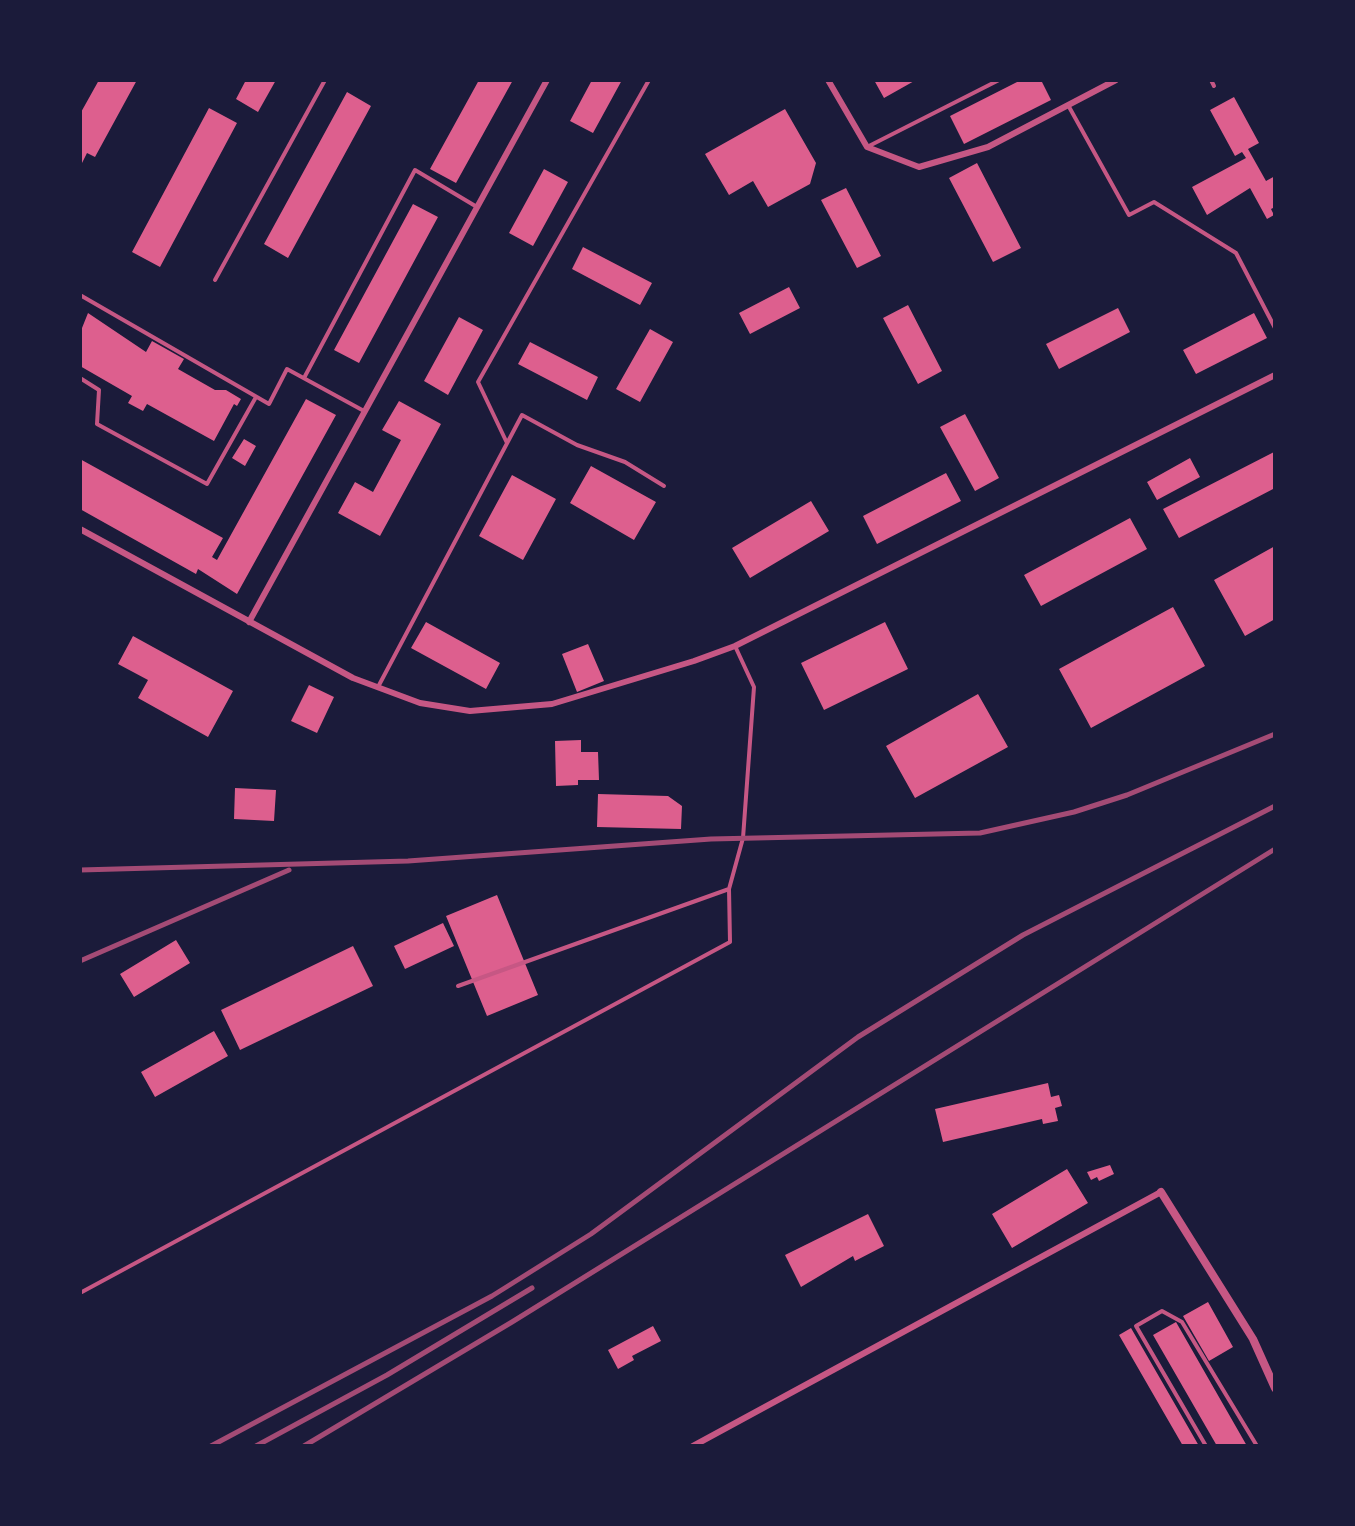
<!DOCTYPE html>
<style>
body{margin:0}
#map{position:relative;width:1355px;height:1526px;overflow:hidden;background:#1b1b3a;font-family:"Nunito Sans",sans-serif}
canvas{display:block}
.frame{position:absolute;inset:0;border:82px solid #1b1b3a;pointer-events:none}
</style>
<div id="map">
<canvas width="1355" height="1526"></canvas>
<div class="frame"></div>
</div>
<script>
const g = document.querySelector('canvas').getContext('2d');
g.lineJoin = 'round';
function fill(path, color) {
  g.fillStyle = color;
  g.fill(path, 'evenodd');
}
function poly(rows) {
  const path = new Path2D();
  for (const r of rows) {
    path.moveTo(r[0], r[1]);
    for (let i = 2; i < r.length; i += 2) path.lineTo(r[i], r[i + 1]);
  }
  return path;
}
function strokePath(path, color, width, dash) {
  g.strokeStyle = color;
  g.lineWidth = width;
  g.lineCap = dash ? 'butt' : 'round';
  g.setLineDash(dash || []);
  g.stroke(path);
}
fill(poly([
 [99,80,137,80,95,157,87,153,80,167,80,114],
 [246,80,276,80,258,112,236,99],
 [479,80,513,80,456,183,430,169],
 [592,80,622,80,593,133,570,121],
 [874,80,916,80,884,98],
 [1021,80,1041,80,1051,100,964,144,950,116],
 [347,92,371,106,288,258,264,244],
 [1234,97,1259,143,1248,149,1266,181,1275,176,1275,207,1271,209,1274,215,1267,219,1250,188,1207,215,1192,187,1246,158,1242,152,1235,156,1210,110],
 [209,108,237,123,160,267,132,252],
 [785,109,816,163,810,184,768,207,753,181,729,195,705,154],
 [977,163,1021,248,993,262,949,178],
 [544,169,568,182,533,246,509,233],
 [846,188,881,256,857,268,821,200],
 [413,204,438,217,359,363,334,350],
 [583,247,652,283,640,305,572,269],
 [789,287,800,308,750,334,739,313],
 [908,305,942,371,918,384,883,318],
 [1118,308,1130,332,1059,369,1046,344],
 [88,313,146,352,152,341,184,359,178,369,215,390,226,390,241,399,237,406,234,404,214,441,147,404,143,411,128,403,132,396,80,366,80,333],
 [1254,313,1267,338,1196,374,1183,350],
 [459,317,483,330,448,395,424,381],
 [650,329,673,342,640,402,616,389],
 [530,342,598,377,587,400,518,364],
 [306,399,336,415,237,594,198,569,196,574,80,509,80,459,223,538,212,557,217,560],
 [399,401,441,424,380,536,338,513,355,482,373,492,401,440,382,430],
 [965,414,999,478,975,491,940,427],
 [244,439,256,446,245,466,232,458],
 [1274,452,1275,488,1179,538,1163,509],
 [1190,458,1200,477,1157,500,1147,482],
 [591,466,656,502,634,540,570,503],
 [946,473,961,501,877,544,863,516],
 [512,475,556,499,523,560,479,536],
 [811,501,829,531,750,578,732,548],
 [1130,518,1147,549,1041,606,1024,575],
 [1275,546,1275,619,1245,636,1214,580],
 [1173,607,1205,666,1091,728,1059,669],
 [426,622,500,663,486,689,411,648],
 [885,622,908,669,824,710,801,663],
 [133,636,233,691,208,737,138,698,148,680,118,664],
 [588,644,604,681,577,692,562,654],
 [309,685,334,697,317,733,291,721],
 [978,694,1008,747,915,798,886,746],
 [581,740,581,752,598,752,599,780,578,780,578,785,556,786,555,741],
 [235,788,276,790,274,821,234,819],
 [598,794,668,796,682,806,681,829,597,827],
 [497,895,538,995,487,1016,446,916],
 [443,923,454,946,405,969,394,946],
 [176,940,190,963,134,997,120,974],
 [353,946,373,986,240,1050,221,1010],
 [214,1031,228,1056,155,1097,141,1072],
 [1048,1083,1051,1097,1059,1095,1062,1106,1055,1108,1058,1121,1043,1124,1042,1119,943,1142,935,1109],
 [1110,1165,1114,1174,1099,1181,1097,1177,1091,1180,1087,1172],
 [1067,1169,1088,1203,1012,1248,992,1214],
 [868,1214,884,1246,855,1261,853,1256,801,1287,785,1255],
 [1208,1302,1233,1347,1209,1361,1183,1316],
 [1176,1322,1247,1446,1217,1446,1153,1335],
 [653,1326,661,1341,632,1356,634,1360,618,1369,608,1350],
 [1131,1328,1199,1446,1183,1446,1119,1335]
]), '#dd5f8e');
strokePath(poly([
 [1211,80,1214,86],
 [1068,105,1129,215,1154,202,1236,253,1275,328],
 [867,147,999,80],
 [215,280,325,80],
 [80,295,269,404,287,369,364,411],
 [80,378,99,390,97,424,207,484,256,397],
 [304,378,415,170,477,207],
 [507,443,478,382,649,80],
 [378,687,522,415,577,445,625,462,664,486],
 [458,986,729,889,743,838,754,687,735,646],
 [80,1293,730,942,729,889],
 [1206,1446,1136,1326,1162,1311,1182,1322,1257,1446]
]), '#c65784', 4);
strokePath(poly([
 [828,80,867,147,919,167,988,147,1116,80],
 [80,529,353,678,420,703,470,711,552,704,694,661,735,646,1275,375],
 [249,622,547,80],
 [693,1446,1161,1192]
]), '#c65784', 6);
strokePath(poly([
 [1161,1192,1253,1339,1275,1388]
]), '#c65784', 8);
strokePath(poly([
 [80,870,408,861,711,839,980,833,1074,812,1127,795,1275,734],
 [80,961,289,870],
 [211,1446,492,1296,591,1234,858,1037,1023,935,1275,806],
 [256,1446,387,1375,532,1288],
 [304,1446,512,1322,1275,849]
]), '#a44b75', 5);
</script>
